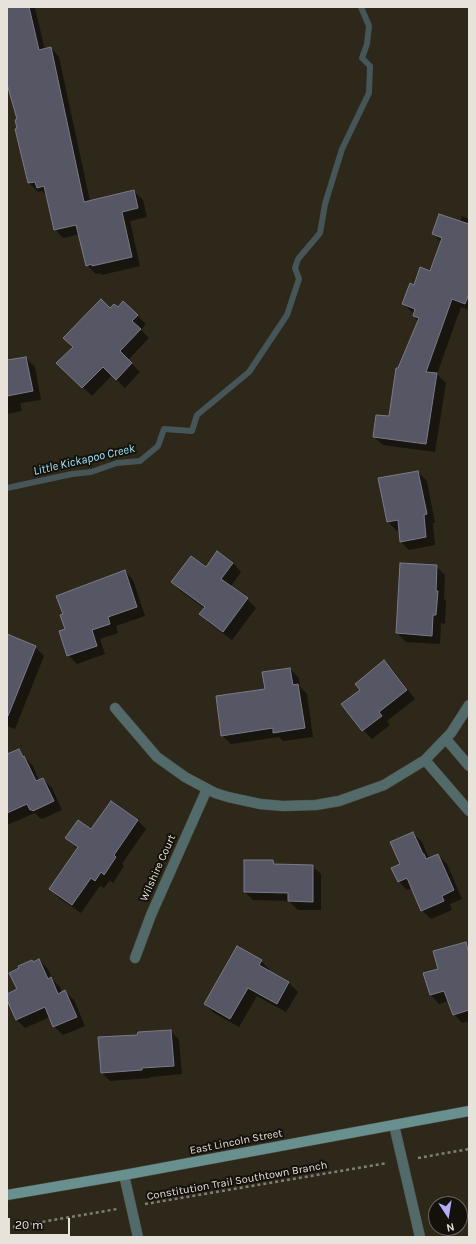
<!DOCTYPE html>
<style>
body{margin:0}
#map{position:relative;width:476px;height:1244px;overflow:hidden;background:#2e281b;font-family:Karla,sans-serif}
canvas{display:block}
.frame{position:absolute;inset:0;border:8px solid #e7e3da;pointer-events:none}
.north{position:absolute;left:428px;top:1196px;width:40px;height:40px;box-sizing:border-box;background:#14110b;border:1px solid #68655e;border-radius:50%;rotate:168deg;font-size:11px;font-weight:700;line-height:16px;text-align:center;color:#e7e3da}
.north::after{content:'';display:block;margin:auto;width:14px;height:18px;background:#b4acf9;clip-path:polygon(50% 0,100% 100%,50% 72%,0 100%)}
.scale{position:absolute;left:8px;top:1218px;width:62px;height:18px;box-sizing:border-box;border:2px solid #e7e3da;border-top:0;padding-left:5px;font-size:12px;line-height:14px;white-space:nowrap;color:#e7e3da;-webkit-text-stroke:3px #14110b;paint-order:stroke}
</style>
<div id="map">
<canvas width="476" height="1244"></canvas>
<div class="frame"></div>
<div class="north">N</div>
<div class="scale">20 m</div>
</div>
<script>
const g = document.querySelector('canvas').getContext('2d');
g.lineJoin = 'round';
function fill(path, color) {
  g.fillStyle = color;
  g.fill(path, 'evenodd');
}
function poly(rows) {
  const path = new Path2D();
  for (const r of rows) {
    path.moveTo(r[0], r[1]);
    for (let i = 2; i < r.length; i += 2) path.lineTo(r[i], r[i + 1]);
  }
  return path;
}
function strokePath(path, color, width, dash) {
  g.strokeStyle = color;
  g.lineWidth = width;
  g.lineCap = dash ? 'butt' : 'round';
  g.setLineDash(dash || []);
  g.stroke(path);
}
function write(font, color, halo, rows, align = 'center') {
  g.font = font + ' Karla,sans-serif';
  g.lineWidth = 4;
  g.setLineDash([]);
  g.textBaseline = 'middle';
  g.strokeStyle = halo;
  g.fillStyle = color;
  for (const [text, x, y, turn = 0] of rows) {
    g.save();
    g.translate(x, y);
    g.rotate((+turn || 0) * Math.PI / 180);
    g.textAlign = isNaN(turn) ? turn : align;
    if (halo) g.strokeText(text, 0, 0);
    g.fillText(text, 0, 0);
    g.restore();
  }
}
fill(poly([
 [7,7,39,7,35,8,45,50,51,48,59,57,90,201,134,191,143,200,147,217,130,221,140,266,102,275,100,273,96,274,87,265,80,234,63,238,55,229,47,196,42,191,38,192,29,183,16,130,18,129,18,120,7,81],
 [462,216,469,219,469,310,461,307,437,374,446,383,435,452,383,445,374,437,390,418,398,369,418,321,414,316,415,314,412,312,403,304,415,286,431,272,441,242,433,234,460,222],
 [123,303,146,324,141,330,149,338,128,360,140,372,125,388,112,375,92,396,58,363,110,310,118,308],
 [26,358,35,367,41,400,20,403,22,411,7,414,7,361],
 [418,472,427,481,435,523,433,523,435,545,409,550,401,542,400,530,397,531,388,522],
 [233,563,241,572,230,587,247,599,256,608,232,640,209,623,201,614,205,609,181,591,172,582,206,568],
 [436,566,445,575,444,599,446,600,445,624,441,623,440,644,406,642,397,633],
 [125,571,133,580,145,616,116,626,118,633,100,639,105,654,77,664,68,655,64,614],
 [7,635,35,647,44,656,15,729,7,726],
 [384,662,393,670,415,699,387,721,390,725,372,739,363,730,361,690],
 [290,669,299,678,300,687,307,694,313,737,283,741,279,737,231,744,222,735,266,690],
 [18,750,33,766,39,781,43,779,52,788,62,810,42,819,40,818,35,813,7,825,7,755],
 [111,802,138,821,146,829,122,864,124,866,113,883,110,880,104,888,100,886,81,913,59,898,50,889,78,849,66,838,92,831],
 [413,833,422,842,429,859,438,855,447,864,462,899,450,904,452,910,431,919,422,910,413,888,407,890,399,882,393,868,401,865],
 [273,861,277,865,312,866,321,874,321,910,298,910,289,901,253,900,245,892],
 [465,943,469,947,469,1021,462,1023,454,1014,448,1001,439,1004,431,995,424,973,439,970],
 [39,960,48,969,52,979,60,987,62,993,65,992,74,1000,85,1026,63,1035,54,1026,50,1017,25,1028,16,1019,7,995,18,990,32,961,34,963],
 [261,961,270,970,269,971,289,983,298,992,286,1012,257,996,239,1027,214,1013,205,1004],
 [171,1031,179,1040,182,1074,150,1077,150,1078,110,1081,102,1073,138,1035]
]), '#0007');
strokePath(poly([
 [7,488,72,474,91,472,117,463,140,461,158,446,164,429,192,431,197,415,249,372,287,315,299,279,295,268,298,259,320,233,325,204,342,149,369,93,370,66,362,58,367,44,369,26,361,7]
]), '#455558', 6);
const building = poly([
 [7,7,29,7,39,50,51,47,84,202,134,190,138,208,122,212,132,257,92,266,92,264,86,266,76,225,54,230,44,186,37,188,35,182,28,183,15,129,17,128,15,120,17,119,7,84,7,7],
 [439,214,469,224,469,294,465,304,452,299,426,372,437,373,426,444,373,437,376,415,389,416,396,368,398,368,419,318,413,316,415,309,402,304,410,283,414,285,420,267,430,271,442,238,432,234,439,214],
 [101,299,110,308,114,304,118,307,123,301,138,315,132,321,141,329,120,351,132,363,116,380,103,367,82,388,56,363,73,347,63,338,101,299],
 [26,357,33,391,7,396,7,360,26,357],
 [418,471,427,514,424,515,426,537,400,542,398,520,387,522,378,478,418,471],
 [217,551,233,563,221,579,248,598,223,632,199,614,205,607,171,582,191,556,206,567,217,551],
 [400,563,437,565,436,591,438,591,436,615,433,615,432,636,396,633,400,563],
 [125,570,137,607,108,617,110,624,92,630,97,646,67,656,59,631,65,629,60,615,63,614,56,596,125,570],
 [7,634,36,646,8,716,7,716,7,634],
 [384,660,407,690,379,712,382,716,362,731,341,704,360,690,355,684,384,660],
 [290,668,293,685,298,684,305,728,273,733,273,728,221,736,216,696,265,689,262,672,290,668],
 [19,749,23,757,24,756,36,781,43,778,54,801,33,811,32,810,30,810,27,804,7,813,7,754,19,749],
 [111,801,138,820,114,855,116,857,104,875,101,872,95,881,91,878,72,905,49,889,78,847,65,838,78,820,91,829,111,801],
 [413,832,423,854,424,854,426,859,438,854,454,890,442,896,444,901,421,911,407,878,398,882,391,868,400,864,390,842,413,832],
 [244,860,273,860,274,864,313,865,313,902,288,901,288,893,244,892,244,860],
 [466,942,469,954,469,1010,453,1015,444,991,430,995,423,973,438,969,433,951,466,942],
 [237,946,262,960,259,965,289,982,277,1004,248,988,230,1019,204,1004,237,946],
 [39,959,48,979,51,977,58,994,65,990,77,1017,53,1027,45,1007,16,1020,7,1000,7,994,17,989,9,973,19,968,18,966,32,960,33,962,39,959],
 [171,1030,174,1066,142,1068,142,1070,101,1073,98,1037,137,1035,138,1032,171,1030]
]);
fill(building, '#575665');
strokePath(building, '#7a7a8a', 1);
const minor = poly([
 [115,708,157,757,185,777,215,793,228,797,260,804,283,806,316,805,339,801,384,785,425,760,451,733,469,705],
 [446,739,469,766],
 [425,760,469,811],
 [135,958,151,915,207,789],
 [394,1125,420,1237],
 [124,1175,138,1237]
]);
const secondary = poly([
 [7,1195,124,1175,469,1111]
]);
strokePath(minor, '#4c463a', 11);
strokePath(secondary, '#4c463a', 11);
strokePath(poly([
 [418,1158,469,1149],
 [145,1204,387,1163],
 [7,1228,117,1209]
]), '#827d72', 2.5, [3, 3]);
strokePath(minor, '#526b6a', 10);
strokePath(secondary, '#68908f', 10);
write('11px', '#e7e3da', '#14110b', [
 ["Wilshire Court",158,868,-66],
 ["East Lincoln Street",236,1142,-11],
 ["Constitution Trail Southtown Branch",237,1181,-10]
]);
write('italic 12px', '#9ee6fa', '#14110b', [
 ["Little Kickapoo Creek",84,460,-13]
]);
</script>
